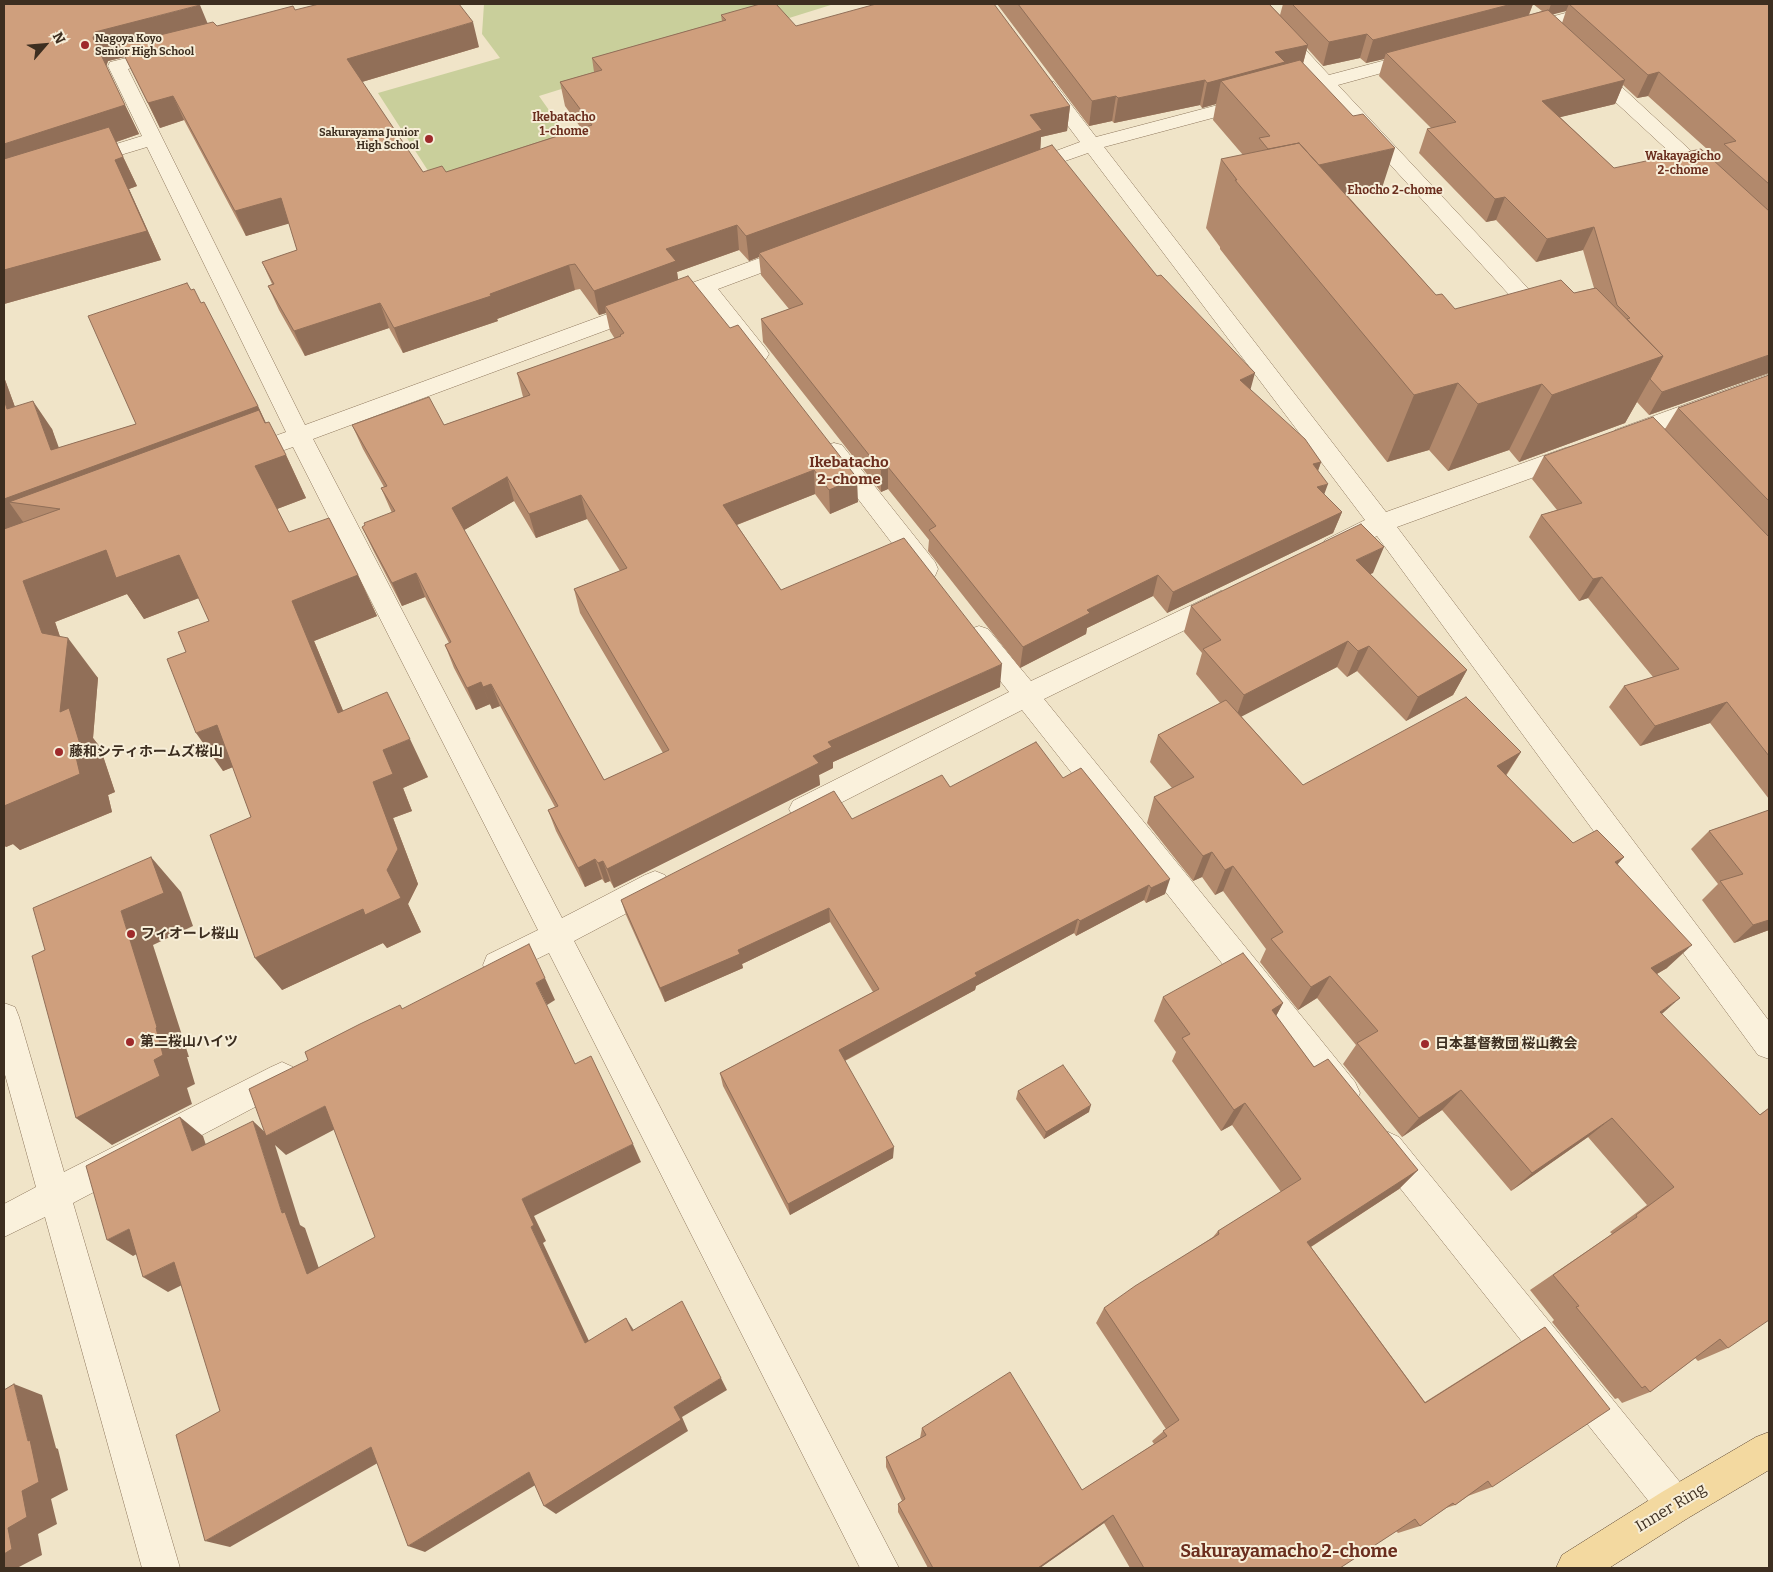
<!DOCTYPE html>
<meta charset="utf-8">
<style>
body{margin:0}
#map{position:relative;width:1773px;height:1572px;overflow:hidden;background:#f0e4c8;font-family:Bitter,serif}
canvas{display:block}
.frame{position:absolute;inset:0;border:5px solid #3d2e20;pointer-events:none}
.north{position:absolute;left:20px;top:20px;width:50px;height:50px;-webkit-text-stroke:4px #f7eed8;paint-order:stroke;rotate:63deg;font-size:14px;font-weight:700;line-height:20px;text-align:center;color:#3d2e20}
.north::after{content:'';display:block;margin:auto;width:18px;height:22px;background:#3d2e20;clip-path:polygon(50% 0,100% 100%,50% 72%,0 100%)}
</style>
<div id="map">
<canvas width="1773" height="1572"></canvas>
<div class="frame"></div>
<div class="north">N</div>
</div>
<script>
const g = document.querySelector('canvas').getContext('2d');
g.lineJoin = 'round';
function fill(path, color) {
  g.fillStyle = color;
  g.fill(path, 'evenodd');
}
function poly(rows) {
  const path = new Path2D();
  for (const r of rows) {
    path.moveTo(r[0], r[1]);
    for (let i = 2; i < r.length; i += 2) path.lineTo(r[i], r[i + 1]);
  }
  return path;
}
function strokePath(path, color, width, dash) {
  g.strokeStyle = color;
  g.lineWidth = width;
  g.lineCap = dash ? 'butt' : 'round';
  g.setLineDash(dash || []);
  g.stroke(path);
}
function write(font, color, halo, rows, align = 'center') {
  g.font = font + ' Bitter,"Noto Sans JP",serif';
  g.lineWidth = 4;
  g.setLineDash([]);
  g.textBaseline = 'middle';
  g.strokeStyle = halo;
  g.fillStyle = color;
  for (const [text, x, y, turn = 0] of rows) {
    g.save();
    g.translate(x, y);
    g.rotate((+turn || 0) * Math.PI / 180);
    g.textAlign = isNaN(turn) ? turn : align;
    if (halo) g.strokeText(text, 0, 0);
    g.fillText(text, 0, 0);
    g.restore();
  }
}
fill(poly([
 [484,4,834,4,539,96,575,147,434,180,378,93,500,58,482,34]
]), '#c9cf9b');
const minor = poly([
 [1244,4,1263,4,1329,75,1416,52,1422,54,1425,58,1422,62,1338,85,1551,313,1554,318,1551,323,1543,325,1535,323,1321,89,1104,147,1386,512,1565,448,1573,446,1581,448,1585,454,1581,460,1397,527,1769,1021,1769,1059,1758,1055,1377,536,1343,552,1334,555,1325,552,1322,546,1325,540,1365,520,1088,153,1025,175,1018,173,1015,169,1018,165,1080,142,1038,86,1040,82,1047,80,1054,82,1096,137,1313,80,1244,4],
 [1599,4,1627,4,1624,8,1523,35,1517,34,1514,30,1517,26,1599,4],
 [164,49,170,50,173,54,170,58,128,69,305,425,787,248,794,246,801,248,804,253,801,258,718,289,766,349,769,354,766,359,758,361,750,359,701,295,313,439,562,918,645,875,655,871,665,875,669,884,665,893,574,941,899,1568,860,1568,549,953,498,978,487,975,483,965,487,955,538,930,293,447,244,464,236,462,232,456,236,450,286,432,147,147,84,166,77,164,74,160,77,156,142,136,108,66,110,62,164,49],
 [1592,64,1599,66,1716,174,1719,178,1716,182,1709,184,1702,182,1585,74,1583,70,1585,66,1592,64],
 [1769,374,1769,390,1623,444,1615,442,1611,436,1615,430,1769,374],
 [834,443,842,445,935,562,938,569,935,576,926,578,917,576,826,457,822,451,826,445,834,443],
 [1221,591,1230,594,1234,601,1230,608,1044,699,1355,1082,1360,1093,1355,1104,1344,1108,1333,1104,1022,710,813,817,803,821,793,817,789,809,793,801,1009,692,970,643,966,636,970,629,979,626,988,629,1031,681,1221,591],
 [4,1003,15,1007,19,1017,64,1172,271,1067,282,1062,293,1067,298,1077,293,1087,73,1203,180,1568,142,1568,45,1217,4,1237,4,1204,36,1187,4,1071,4,1003],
 [1388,1132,1399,1137,1688,1492,1693,1505,1688,1518,1675,1523,1662,1518,1377,1159,1372,1148,1377,1137,1388,1132]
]);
const major = poly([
 [1769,1432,1769,1470,1688,1518,1609,1568,1556,1568,1562,1555,1662,1492,1756,1437,1769,1432]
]);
strokePath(minor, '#8d765c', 1);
strokePath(major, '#5b4430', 1);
fill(minor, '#faf1dc');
fill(major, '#f3d9a0');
fill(poly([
 [4,4,207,23,217,26,295,10,479,47,362,82,423,172,446,172,581,128,565,106,560,82,594,72,592,58,722,21,721,15,796,26,1070,106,1067,131,1041,137,1040,150,1157,276,1250,389,1321,462,1318,471,1324,494,1342,512,1333,533,1167,613,1153,596,1087,628,1086,634,1020,668,928,551,929,540,888,489,881,492,763,342,761,319,789,309,761,275,759,257,749,261,739,250,677,272,678,279,858,502,830,514,815,494,737,525,781,590,1000,687,833,762,833,768,819,775,820,785,614,888,610,881,605,883,602,879,585,887,556,831,548,810,555,807,500,706,492,709,490,704,476,710,454,668,445,645,449,643,425,597,402,606,373,550,362,527,392,513,381,488,384,487,363,449,352,425,444,425,523,397,517,373,615,339,610,331,606,313,599,315,580,289,575,290,497,319,498,321,403,353,389,328,305,356,279,310,268,286,272,284,262,262,297,250,289,223,246,236,184,120,160,128,125,57,108,61,106,66,139,134,116,142,137,186,129,189,161,260,4,304],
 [514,501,536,538,587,519,620,571,574,589,580,613,663,753,604,780,464,530],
 [997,4,1269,4,1280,15,1283,4,1533,4,1529,15,1542,11,1533,4,1769,4,1769,373,1649,415,1637,402,1625,423,1519,462,1509,450,1448,471,1429,450,1387,462,1220,249,1220,247,1206,228,1221,159,1243,155,1213,120,1216,104,1202,108,1200,105,1114,123,1112,121,1089,126],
 [1566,11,1562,23,1552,14],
 [1307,48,1323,66,1360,58,1366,63,1384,59,1379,76,1431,128,1427,129,1419,153,1486,222,1496,220,1536,262,1583,250,1594,288,1574,293,1455,309,1436,295,1347,195,1382,188,1303,64],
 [1623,85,1637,98,1648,96,1717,158,1715,162,1614,168,1560,117,1615,104],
 [191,290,258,406,266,423,286,455,306,498,277,509,289,532,358,575,377,616,314,641,343,711,428,777,403,788,412,811,393,818,418,884,408,904,421,932,387,948,383,943,282,990,251,817,233,767,223,771,186,652,209,621,199,598,144,619,127,594,55,622,60,637,98,678,93,738,100,747,115,792,108,795,112,812,20,850,13,844,6,847,4,845,4,377,15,407,52,429,58,448,136,424],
 [1769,375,1769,799,1710,723,1640,746,1609,707,1624,686,1653,677,1588,598,1579,601,1529,537,1541,515,1557,510,1532,479,1544,456,1665,429,1678,408],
 [1373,573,1370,574,1467,670,1453,695,1406,721,1357,671,1347,677,1337,667,1241,716,1303,785,1521,752,1506,776,1573,843,1624,857,1617,864,1667,968,1657,974,1662,1015,1759,1115,1769,1108,1728,1348,1698,1361,1695,1358,1650,1392,1622,1403,1618,1398,1615,1399,1552,1322,1554,1320,1530,1290,1612,1234,1610,1232,1647,1205,1588,1137,1511,1191,1442,1110,1402,1137,1343,1064,1356,1045,1317,998,1298,1010,1260,962,1266,949,1223,891,1215,895,1202,877,1193,881,1147,823,1154,797,1172,788,1150,762,1158,735,1220,703,1196,674,1202,653,1184,632,1191,606],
 [1063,778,1165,894,1146,903,1144,900,1076,936,1074,933,976,986,975,990,845,1061,893,1158,790,1215,723,1086,720,1073,873,992,830,922,742,964,743,968,665,1002,626,915,621,900,852,819,950,787],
 [1769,810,1769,930,1734,943,1702,900,1718,884,1691,849,1709,831],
 [1163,997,1283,1003,1276,1016,1314,1067,1418,1170,1399,1189,1311,1247,1425,1402,1520,1342,1545,1327,1492,1487,1468,1496,1455,1505,1446,1508,1420,1526,1398,1533,1396,1531,1340,1568,1130,1568,1104,1523,1040,1568,928,1568,898,1512,898,1504,902,1501,886,1467,886,1457,920,1438,922,1428,1082,1490,1154,1444,1152,1441,1166,1429,1096,1323,1104,1308,1213,1237,1218,1231,1281,1192,1232,1125,1221,1131,1172,1061,1176,1052,1154,1021],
 [1018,1091,1089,1112,1044,1139,1016,1099]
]), '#b2896c');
fill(poly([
 [1512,4,1533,4,1526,21,1386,53,1384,59,1366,63,1373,40],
 [1551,4,1569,4,1566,11,1547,16],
 [200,5,212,34,119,45,125,57,108,61,106,67,93,38,95,32],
 [473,22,479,47,355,84,347,59],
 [1367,34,1360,58,1323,66,1329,42],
 [1308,45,1301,70,1221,81,1216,104,1202,108,1207,83,1275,52],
 [1659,72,1648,96,1637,98,1648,75],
 [1205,80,1200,105,1114,123,1118,98],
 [1625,80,1615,104,1532,124,1542,101],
 [173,96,184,120,160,128,148,103],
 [1116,96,1112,121,1089,126,1092,101],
 [125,105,139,134,116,142,137,186,129,189,161,260,4,304,4,270,115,160,4,178,4,144],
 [1070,106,1067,131,1041,137,1040,155,759,253,759,257,749,261,746,236,1030,115],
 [1395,148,1382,188,1277,211,1287,172],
 [1505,197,1496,220,1486,222,1495,199],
 [281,198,291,223,246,236,235,211],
 [737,225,739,250,677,272,679,286,605,306,606,313,599,315,594,291,666,249],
 [1594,227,1583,250,1536,262,1547,239],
 [569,265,575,290,497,319,498,321,403,353,394,328],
 [380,303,389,328,305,356,294,331],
 [1769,355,1769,373,1649,415,1662,392],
 [1663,356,1625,423,1519,462,1552,395],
 [1255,373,1249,395,1240,380],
 [4,377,26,437,7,409,4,399],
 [1458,383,1429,450,1387,462,1414,395],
 [1542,384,1509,450,1448,471,1478,404],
 [33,401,52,429,69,475,258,406,281,456,286,455,306,498,277,509,60,509,9,502,26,526,4,534,4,499,51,450],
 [1321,462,1313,484,1313,464],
 [888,467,888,489,881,492,881,470],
 [814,470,815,494,726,529,723,505],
 [507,477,514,501,461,532,452,508],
 [857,478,858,502,830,514,829,490],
 [1328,484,1320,506,1317,487],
 [581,495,587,519,536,538,529,514],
 [1342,512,1333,533,1167,613,1173,592],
 [1384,547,1373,573,1345,586,1356,560],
 [106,550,179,555,204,596,144,619,127,594,55,622,66,654,68,638,98,678,93,738,100,747,115,792,108,795,112,812,20,850,13,844,6,847,4,845,4,806,60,712,42,633,23,581],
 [416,573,425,597,402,606,392,583],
 [358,575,377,616,314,641,360,751,338,713,292,601],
 [1158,575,1153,596,1087,628,1086,634,1020,668,1023,647,1087,610],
 [1602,577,1588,598,1579,601,1593,579],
 [1348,641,1337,667,1235,720,1244,695],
 [1369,646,1357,671,1347,677,1358,651],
 [1002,664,1000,687,833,762,833,768,819,775,820,785,614,888,607,869,813,756,828,742],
 [1467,670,1453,695,1406,721,1418,697],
 [481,682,490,704,476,710,467,688],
 [491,684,500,706,492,709,483,687],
 [1727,702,1710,723,1640,746,1655,726],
 [217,725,243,763,223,771,196,733],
 [410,739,428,777,403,788,412,811,393,818,418,884,408,904,421,932,387,948,383,943,282,990,255,958,387,870,373,782,383,750],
 [1521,752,1503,779,1497,766],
 [1212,852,1202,877,1193,881,1203,856],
 [151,857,181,892,193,926,153,945,189,1057,187,1057,195,1084,187,1088,192,1104,112,1145,76,1118,154,1060,156,1028,121,911],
 [1624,857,1602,882,1615,862],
 [595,859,602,879,585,887,578,868],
 [603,861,610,881,605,883,598,863],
 [1233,866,1223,891,1215,895,1225,870],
 [1170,879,1165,894,1146,903,1151,888],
 [1149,885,1144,900,1076,936,1080,921],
 [829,908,830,922,742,964,743,968,665,1002,660,988,738,950],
 [1078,919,1074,933,976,986,975,990,840,1063,839,1050,975,973],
 [1769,920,1769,930,1734,943,1753,925],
 [1692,945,1667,968,1627,991,1651,968],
 [1330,976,1317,998,1298,1010,1311,987],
 [545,978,555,1000,547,1005,536,983],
 [1680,998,1655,1020,1660,1012],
 [1283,1003,1270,1027,1272,1010],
 [1461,1090,1442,1110,1402,1137,1419,1118],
 [1245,1103,1232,1125,1221,1131,1234,1110],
 [1091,1105,1089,1112,1044,1139,1046,1132],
 [325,1106,343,1125,286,1155,275,1145,300,1225,305,1228,326,1289,307,1274,282,1213,253,1121,268,1135],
 [180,1117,203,1136,214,1169,192,1151],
 [1612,1118,1588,1137,1511,1191,1532,1173],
 [633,1144,641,1162,534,1216,546,1241,543,1243,596,1356,585,1343,531,1227,522,1199],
 [894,1147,893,1158,790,1215,788,1204],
 [1418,1170,1399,1189,1292,1259,1307,1242],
 [129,1229,154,1245,133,1256,107,1240],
 [174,1262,198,1277,168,1292,143,1277],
 [626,1318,635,1332,632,1331],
 [721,1378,727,1390,682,1417,688,1431,556,1514,544,1506,674,1407],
 [14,1384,42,1395,56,1448,58,1449,68,1490,51,1499,57,1524,38,1534,42,1555,17,1568,4,1568,4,1554,8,1528,22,1491,28,1441],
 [371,1447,390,1456,230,1547,205,1541],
 [529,1472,542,1481,425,1552,408,1546],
 [1113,1515,1104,1523,1040,1568,1038,1568]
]), '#916f58');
const building = poly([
 [4,4,199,4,200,5,95,32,93,38,125,105,4,144,4,4],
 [319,4,459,4,473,22,347,59,423,172,442,166,446,172,592,125,560,82,602,70,592,58,726,20,721,15,760,4,776,4,796,26,876,4,994,4,1070,106,1030,115,1042,130,746,236,737,225,666,249,676,261,594,291,575,264,569,265,490,294,491,296,394,328,380,303,294,331,268,286,274,284,262,262,297,250,281,198,235,211,173,96,148,103,119,45,213,22,217,26,293,6,295,10,319,4],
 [1018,4,1269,4,1308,45,1275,52,1285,62,1207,83,1205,80,1118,98,1116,96,1092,101,1018,4],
 [1292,4,1512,4,1373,40,1367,34,1329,42,1292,4],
 [1569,4,1769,4,1769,184,1724,144,1736,141,1659,72,1648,75,1569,4],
 [1548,10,1625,80,1542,101,1614,168,1701,149,1769,211,1769,355,1662,392,1650,379,1663,356,1627,319,1630,318,1617,305,1594,227,1547,239,1505,197,1495,199,1427,129,1456,122,1386,53,1548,10],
 [1300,60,1353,116,1363,114,1395,148,1319,165,1299,143,1268,149,1259,138,1270,136,1221,81,1300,60],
 [109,127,123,157,115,160,147,231,4,270,4,159,109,127],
 [1299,143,1436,295,1442,294,1455,309,1561,280,1574,293,1596,288,1663,356,1552,395,1542,384,1478,404,1458,383,1414,395,1235,180,1237,180,1221,159,1299,143],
 [1052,145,1157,276,1161,275,1255,373,1240,380,1305,439,1321,462,1313,464,1328,484,1317,487,1342,512,1173,592,1158,575,1087,610,1090,613,1023,647,929,530,936,526,888,467,881,470,761,319,803,304,759,253,1052,145],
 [688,276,730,328,738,325,857,478,829,490,814,470,723,505,781,590,904,538,1002,664,828,742,832,747,813,756,819,763,607,869,603,861,598,863,595,859,578,868,548,810,558,806,491,684,483,687,481,682,467,688,445,645,451,642,416,573,392,583,362,527,365,525,364,523,395,511,381,488,387,486,352,425,429,397,444,425,530,395,517,373,621,336,620,335,624,333,605,306,688,276],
 [507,477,529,514,581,495,627,568,574,589,669,750,604,780,452,508,507,477],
 [187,283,191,290,194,289,201,303,204,302,258,406,4,499,4,399,7,409,33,401,51,450,136,424,88,316,187,283],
 [1769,375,1769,501,1678,408,1769,375],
 [259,410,265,423,269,422,286,455,255,466,289,532,329,518,358,575,292,601,338,713,387,692,410,739,383,750,393,774,373,782,398,849,387,870,401,898,365,915,363,909,255,958,210,835,251,817,217,725,196,733,167,659,186,652,178,632,209,621,179,555,116,578,106,550,23,581,42,633,68,638,60,712,69,708,83,754,76,757,80,774,4,806,4,529,60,509,9,502,259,410],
 [1653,417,1769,537,1769,756,1727,702,1655,726,1624,686,1679,669,1602,577,1593,579,1541,515,1582,503,1544,456,1653,417],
 [1361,524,1384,547,1356,560,1467,670,1418,697,1369,646,1358,651,1348,641,1244,695,1203,649,1221,640,1191,606,1361,524],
 [1466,697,1521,752,1497,766,1573,843,1597,830,1624,857,1615,862,1692,945,1651,968,1680,998,1660,1012,1760,1115,1769,1108,1769,1320,1728,1348,1720,1339,1650,1392,1645,1386,1642,1388,1576,1307,1579,1306,1553,1275,1637,1217,1636,1215,1674,1187,1612,1118,1532,1173,1461,1090,1419,1118,1357,1043,1378,1031,1330,976,1311,987,1271,939,1283,932,1233,866,1225,870,1212,852,1203,856,1154,797,1194,777,1158,735,1226,700,1303,785,1466,697],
 [1036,742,1063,778,1081,768,1170,879,1151,888,1149,885,1080,921,1078,919,975,973,977,976,839,1050,894,1147,788,1204,720,1073,879,989,829,908,738,950,740,954,660,988,621,900,834,791,852,819,942,775,950,787,1036,742],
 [1769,810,1769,920,1753,925,1720,881,1743,874,1709,831,1769,810],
 [151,857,164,893,121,911,157,1027,156,1028,163,1055,154,1060,160,1076,76,1118,32,956,45,950,33,908,151,857],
 [529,944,545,978,536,983,575,1064,591,1056,633,1144,522,1199,534,1225,531,1227,585,1343,626,1318,632,1331,682,1301,721,1378,674,1407,681,1420,544,1506,529,1472,408,1546,371,1447,205,1541,176,1435,220,1411,174,1262,143,1277,129,1229,107,1240,86,1166,180,1117,192,1151,253,1121,282,1213,285,1212,307,1274,375,1237,325,1106,266,1136,249,1089,308,1060,305,1052,360,1024,400,1005,402,1009,529,944],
 [1243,953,1283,1003,1272,1010,1314,1067,1328,1059,1418,1170,1307,1242,1425,1403,1545,1327,1610,1409,1492,1487,1488,1481,1455,1505,1453,1503,1420,1526,1415,1519,1340,1568,1144,1568,1113,1515,1038,1568,933,1568,898,1504,905,1499,886,1457,926,1435,922,1428,1010,1372,1082,1490,1167,1436,1163,1431,1179,1420,1104,1308,1135,1286,1219,1234,1218,1231,1301,1179,1245,1103,1234,1110,1182,1038,1190,1034,1163,997,1243,953],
 [1063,1065,1091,1105,1046,1132,1018,1091,1063,1065],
 [14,1384,28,1441,30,1440,39,1482,22,1491,27,1517,8,1528,12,1549,4,1554,4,1390,14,1384]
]);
fill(building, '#cf9f7d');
strokePath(building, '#916f58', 1);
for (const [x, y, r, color] of [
 [85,45,5,"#9e2a2b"],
 [429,139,5,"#9e2a2b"],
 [59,752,5,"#9e2a2b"],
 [131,934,5,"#9e2a2b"],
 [130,1042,5,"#9e2a2b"],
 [1425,1044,5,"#9e2a2b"]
]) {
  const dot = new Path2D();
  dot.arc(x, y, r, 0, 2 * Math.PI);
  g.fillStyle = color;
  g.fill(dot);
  strokePath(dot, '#f7eed8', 2);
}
write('bold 11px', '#3d2e20', '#f7eed8', [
 ["Nagoya Koyo",95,39],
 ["Senior High School",95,52],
 ["Sakurayama Junior",419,133,"right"],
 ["High School",419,146,"right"]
], 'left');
write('bold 12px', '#6b2e1e', '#f7eed8', [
 ["Ikebatacho",564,118],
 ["1-chome",564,132],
 ["Wakayagicho",1683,157],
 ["2-chome",1683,171],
 ["Ehocho 2-chome",1395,191]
]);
write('bold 14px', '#3d2e20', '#f7eed8', [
 ["藤和シティホームズ桜山",69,752],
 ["フィオーレ桜山",141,934],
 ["第二桜山ハイツ",140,1042],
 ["日本基督教団 桜山教会",1435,1044]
], 'left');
write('bold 15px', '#6b2e1e', '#f7eed8', [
 ["Ikebatacho",849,463],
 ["2-chome",849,480]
]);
write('16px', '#3d2e20', '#f7eed8', [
 ["Inner Ring",1671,1508,-31]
]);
write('bold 18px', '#6b2e1e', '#f7eed8', [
 ["Sakurayamacho 2-chome",1289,1552]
]);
</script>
